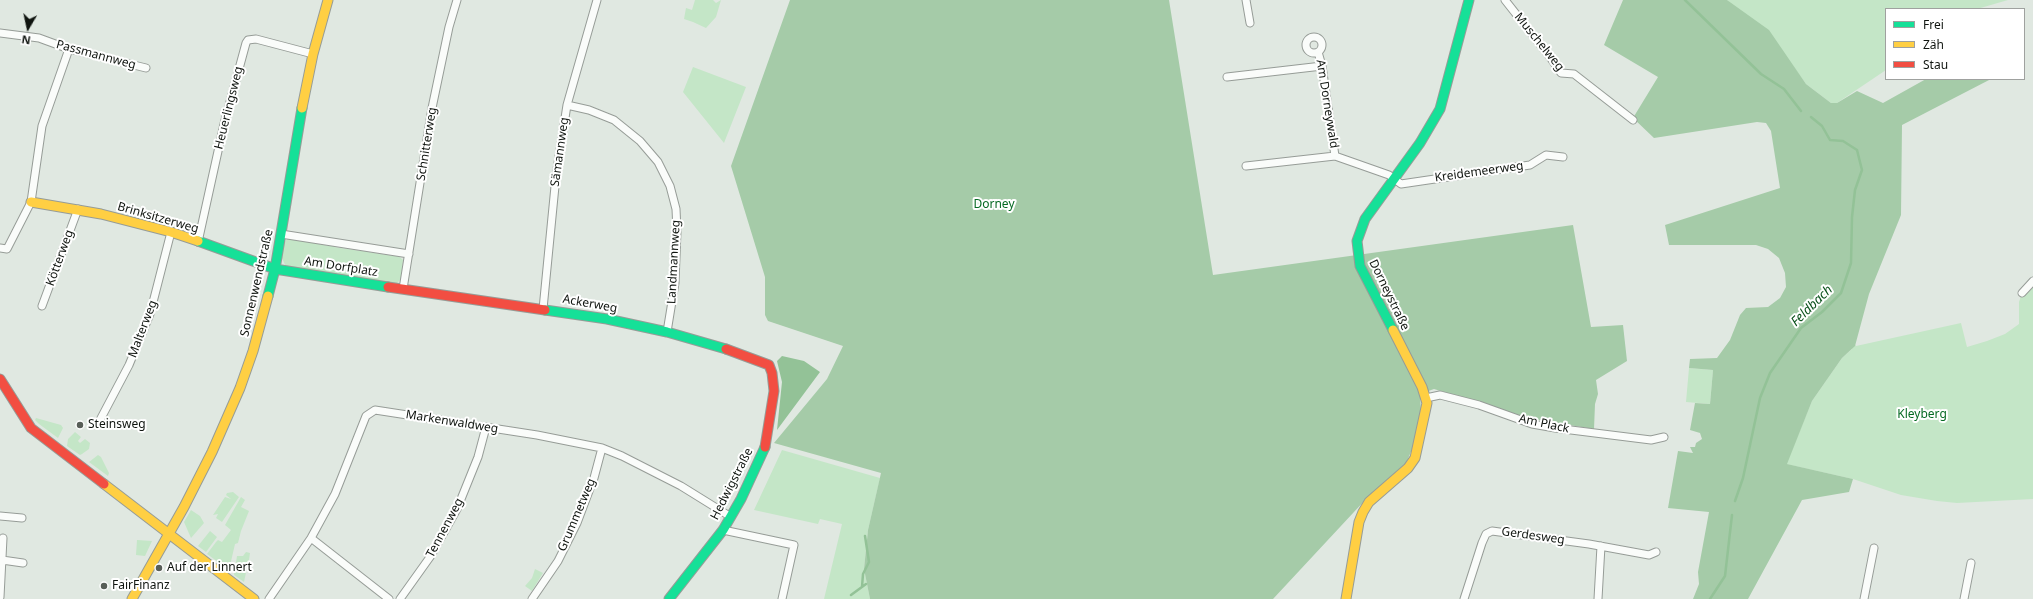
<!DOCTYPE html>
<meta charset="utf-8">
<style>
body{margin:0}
#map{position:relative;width:2033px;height:599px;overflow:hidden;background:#e0e8e1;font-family:"Noto Sans",sans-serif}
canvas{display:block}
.legend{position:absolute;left:1885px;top:8px;width:140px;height:72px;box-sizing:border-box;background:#fff;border:1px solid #9fa19f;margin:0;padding:5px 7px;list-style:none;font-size:12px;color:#0f140f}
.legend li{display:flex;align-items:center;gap:8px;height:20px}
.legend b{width:20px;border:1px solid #9fa19f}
.north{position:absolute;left:8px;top:8px;width:40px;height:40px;-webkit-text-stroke:3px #fff;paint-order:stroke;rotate:189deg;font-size:11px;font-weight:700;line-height:16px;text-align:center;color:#0f140f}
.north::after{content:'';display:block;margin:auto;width:14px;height:18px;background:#0f140f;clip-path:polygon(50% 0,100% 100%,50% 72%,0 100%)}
</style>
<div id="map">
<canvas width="2033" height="599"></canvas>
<ul class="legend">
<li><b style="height:5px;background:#16e098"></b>Frei</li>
<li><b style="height:5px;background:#ffcf43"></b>Zäh</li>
<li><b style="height:5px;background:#f24e42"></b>Stau</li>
</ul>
<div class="north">N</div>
</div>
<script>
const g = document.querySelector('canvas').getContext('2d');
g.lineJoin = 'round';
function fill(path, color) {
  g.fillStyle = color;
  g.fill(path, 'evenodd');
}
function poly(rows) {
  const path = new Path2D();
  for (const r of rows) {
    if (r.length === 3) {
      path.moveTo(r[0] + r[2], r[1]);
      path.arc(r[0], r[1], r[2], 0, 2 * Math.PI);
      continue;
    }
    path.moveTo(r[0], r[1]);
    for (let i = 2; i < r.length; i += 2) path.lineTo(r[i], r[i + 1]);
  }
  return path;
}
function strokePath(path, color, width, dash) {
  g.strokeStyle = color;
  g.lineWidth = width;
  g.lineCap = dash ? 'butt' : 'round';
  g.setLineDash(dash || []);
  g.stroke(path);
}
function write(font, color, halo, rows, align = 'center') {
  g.font = font + ' "Noto Sans",sans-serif';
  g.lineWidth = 4;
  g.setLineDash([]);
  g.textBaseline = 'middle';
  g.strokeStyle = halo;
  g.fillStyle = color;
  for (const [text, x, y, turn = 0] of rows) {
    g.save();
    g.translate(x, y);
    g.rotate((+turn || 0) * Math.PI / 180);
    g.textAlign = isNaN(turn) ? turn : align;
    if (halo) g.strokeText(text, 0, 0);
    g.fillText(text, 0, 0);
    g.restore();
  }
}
fill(poly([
 [695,0,713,0,716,3,721,0,716,17,706,28,693,22,684,19,686,8,692,10],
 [1727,0,2008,0,1977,9,1886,9,1886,70,1837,103,1831,103,1806,84,1792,65],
 [693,67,746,87,724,143,683,92],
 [288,238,329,246,330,243,333,243,334,247,361,251,363,248,366,249,368,252,394,256,395,253,403,260,401,279,396,284,286,267,282,258,284,243],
 [2033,281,2033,499,1957,503,1937,501,1901,495,1853,479,1786,464,1812,401,1842,358,1852,349,1852,340,1856,346,1961,323,1967,347,1987,341,2005,334,2019,324,2019,302,2022,293],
 [1689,368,1713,370,1710,404,1686,402],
 [36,418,61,425,63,428,58,438,39,424,35,420],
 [75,432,81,437,78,441,80,443,85,439,90,443,89,449,82,454,80,455,67,446,68,439],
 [782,450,880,478,868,530,864,569,870,599,824,599,842,524,820,519,818,524,754,510],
 [98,455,101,457,109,473,108,476,89,462],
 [233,492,239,497,222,522,216,518,218,514,213,515,225,497,231,499,226,495,227,493],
 [241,497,245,500,241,507,249,511,241,531,238,543,235,544,229,570,207,554,216,542,218,540,222,542,231,530,225,525],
 [191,510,200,516,204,523,191,538,184,522],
 [210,531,217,537,206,552,198,546],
 [137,540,152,541,145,556,136,555],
 [246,552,250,553,248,567,240,562,247,568,244,582,234,575,237,556,243,556],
 [535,569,543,573,532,591,525,586,532,578]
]), '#c4e6c7');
fill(poly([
 [790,0,1169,0,1213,275,1573,225,1591,327,1623,325,1627,361,1596,380,1598,394,1595,404,1594,429,1532,419,1434,389,1420,394,1421,411,1414,445,1406,463,1367,498,1273,599,870,599,864,569,868,530,881,473,774,443,827,379,843,346,768,321,765,315,765,277,731,166],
 [1623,0,1727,0,1769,30,1806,84,1831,103,1837,103,1857,91,1883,103,1926,79,1991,79,1902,125,1901,215,1869,294,1855,346,1842,358,1812,401,1787,464,1853,479,1849,492,1802,500,1748,599,1693,599,1699,584,1698,572,1709,512,1668,508,1678,451,1693,453,1690,447,1695,447,1696,443,1702,439,1700,433,1690,430,1695,403,1710,404,1713,370,1689,368,1690,359,1717,358,1730,340,1740,315,1746,308,1768,307,1780,298,1786,287,1785,273,1779,258,1768,249,1756,245,1669,245,1665,225,1780,188,1771,131,1766,123,1757,122,1654,138,1633,118,1658,77,1604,45]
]), '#a5cba8');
fill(poly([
 [782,356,804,361,820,372,777,430,782,382,777,361]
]), '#93c297');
strokePath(poly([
 [1685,0,1761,74,1784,89,1801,111],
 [1735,501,1743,478,1760,398,1770,373,1801,328,1822,312,1841,293,1851,263,1852,217,1855,190,1862,170,1857,150,1843,141,1830,140,1822,126,1811,117],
 [862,587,863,574,869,562,865,536],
 [851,595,866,584],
 [1710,599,1725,576,1732,515]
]), '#93c297', 2.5);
const street = poly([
 [1246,0,1250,23],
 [1505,0,1550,57,1561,73,1574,74,1633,120],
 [0,33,39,38,69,49,146,68],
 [1314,45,8],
 [1318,52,1322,66,1335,156,1389,175,1401,184,1530,165,1546,155,1563,157],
 [1227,77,1322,66],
 [567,105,589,110,614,120,640,141,658,162,670,186,676,209,677,231,675,283,667,332],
 [1246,166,1335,156],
 [281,234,409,254],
 [198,242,224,124,246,43,248,40,256,39,313,54],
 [0,248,7,249,31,202,42,126,69,49],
 [403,289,432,108,449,27,457,0],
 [2022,293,2033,281],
 [42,306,78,209],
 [543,309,556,176,567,105,597,0],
 [1426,398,1440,395,1479,405,1532,424,1555,428,1651,440,1664,437],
 [100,420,129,365,150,314,171,232],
 [0,516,22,518],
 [723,530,794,545,782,599],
 [311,538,389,599],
 [2,560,23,563],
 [0,597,3,538],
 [269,599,311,538,335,494,366,416,375,410,537,435,602,448,622,456,681,486,731,517],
 [400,599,430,557,457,509,478,457,486,427],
 [532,599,558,561,577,523,594,478,602,448],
 [1464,599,1482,543,1486,534,1492,531,1589,544,1649,555,1656,552],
 [1598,599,1601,546],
 [1864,599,1874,548],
 [1964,599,1971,563]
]);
const fast = poly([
 [198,241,275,269,388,287],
 [268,296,275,269,302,108],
 [545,310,607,319,667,332,726,349],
 [1393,330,1360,266,1357,241,1365,219,1420,143,1440,109,1469,0],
 [669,599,723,530,741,499,765,447]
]);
const slow = poly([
 [302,108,313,54,328,0],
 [31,202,101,214,171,232,198,241],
 [104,484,254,599],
 [132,599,184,507,212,452,240,388,253,351,268,296],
 [1346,599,1359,522,1363,512,1369,502,1408,468,1415,458,1427,403,1422,387,1393,330]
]);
const jam = poly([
 [388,287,545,310],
 [726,349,769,365,772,373,774,391,765,447],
 [0,379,31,428,104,484]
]);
strokePath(street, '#969c97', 9);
strokePath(fast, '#969c97', 11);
strokePath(slow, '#969c97', 11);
strokePath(jam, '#969c97', 11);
strokePath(street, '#fafcfa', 7);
strokePath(fast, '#16e098', 9);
strokePath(slow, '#ffcf43', 9);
strokePath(jam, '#f24e42', 9);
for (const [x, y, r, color] of [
 [80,425,4,"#585e58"],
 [159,568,4,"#585e58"],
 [104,586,4,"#585e58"]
]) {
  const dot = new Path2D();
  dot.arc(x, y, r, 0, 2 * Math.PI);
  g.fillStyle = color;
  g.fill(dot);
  strokePath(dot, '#fff', 1.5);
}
write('12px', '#0f140f', '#fff', [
 ["Muschelweg",1539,42,51],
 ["Passmannweg",96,55,15],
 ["Am Dorneywald",1327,104,81],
 ["Heuerlingsweg",229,108,-76],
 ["Schnitterweg",427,144,-81],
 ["Sämannweg",560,152,-82],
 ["Kreidemeerweg",1479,172,-8],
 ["Brinksitzerweg",158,218,16],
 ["Kötterweg",60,258,-70],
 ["Landmannweg",674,262,-87],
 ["Am Dorfplatz",341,267,9],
 ["Sonnenwendstraße",257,283,-77],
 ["Dorneystraße",1389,295,64],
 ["Ackerweg",590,304,10],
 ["Malterweg",143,329,-69],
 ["Markenwaldweg",452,422,9],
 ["Am Plack",1544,424,12],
 ["Hedwigstraße",732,484,-63],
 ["Grummetweg",577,515,-67],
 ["Tennenweg",445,528,-62],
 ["Gerdesweg",1533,536,8]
]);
write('12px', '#066a23', '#fff', [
 ["Dorney",994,205],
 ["Kleyberg",1922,415]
]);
write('12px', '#0f140f', '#fff', [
 ["Steinsweg",88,425],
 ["Auf der Linnert",167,568],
 ["FairFinanz",112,586]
], 'left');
write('italic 13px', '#0a511b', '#fff', [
 ["Feldbach",1812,306,-44]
]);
</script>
